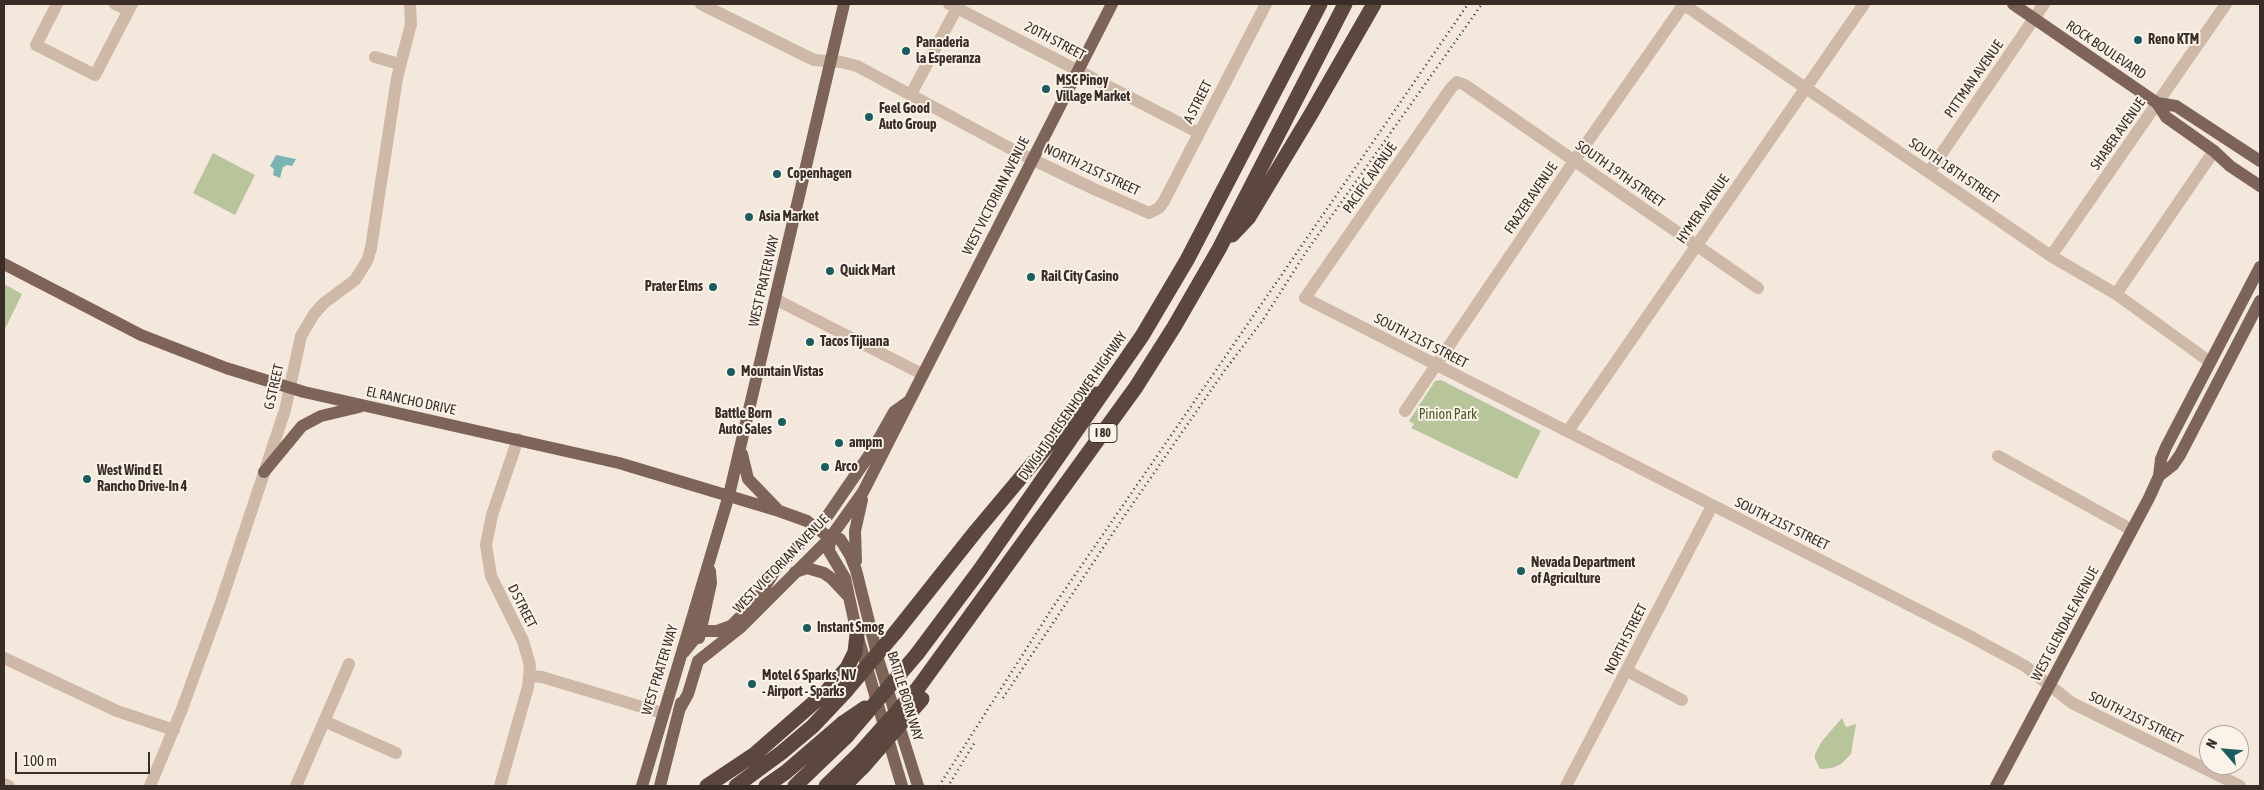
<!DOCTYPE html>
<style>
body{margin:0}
#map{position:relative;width:2264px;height:790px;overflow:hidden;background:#f4e8dc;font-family:"Asap Condensed",sans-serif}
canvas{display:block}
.frame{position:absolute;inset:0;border:5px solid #3a2d28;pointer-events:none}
.north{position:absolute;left:2199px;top:725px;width:50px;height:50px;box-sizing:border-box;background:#fbf3e9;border:1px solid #aea49c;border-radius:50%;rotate:297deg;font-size:14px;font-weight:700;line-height:20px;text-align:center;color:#3a2d28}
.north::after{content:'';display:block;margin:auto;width:18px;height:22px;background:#1a5c5f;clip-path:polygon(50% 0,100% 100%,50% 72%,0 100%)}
.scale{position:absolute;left:15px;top:752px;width:135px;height:22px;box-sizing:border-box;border:2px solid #3a2d28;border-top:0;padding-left:6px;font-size:15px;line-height:18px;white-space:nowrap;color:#3a2d28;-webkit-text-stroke:4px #fbf3e9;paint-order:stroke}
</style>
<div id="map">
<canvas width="2264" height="790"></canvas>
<div class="frame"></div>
<div class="north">N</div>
<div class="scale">100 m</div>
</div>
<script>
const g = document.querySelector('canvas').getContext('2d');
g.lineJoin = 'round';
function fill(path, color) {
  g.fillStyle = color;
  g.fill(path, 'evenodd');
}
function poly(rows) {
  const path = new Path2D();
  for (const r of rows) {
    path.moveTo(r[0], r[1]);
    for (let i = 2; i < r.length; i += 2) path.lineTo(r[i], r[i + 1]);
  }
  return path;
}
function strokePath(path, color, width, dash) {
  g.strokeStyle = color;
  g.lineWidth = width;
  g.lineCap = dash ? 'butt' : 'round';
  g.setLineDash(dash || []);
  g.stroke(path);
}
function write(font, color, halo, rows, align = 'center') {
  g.font = font + ' "Asap Condensed",sans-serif';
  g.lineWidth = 4;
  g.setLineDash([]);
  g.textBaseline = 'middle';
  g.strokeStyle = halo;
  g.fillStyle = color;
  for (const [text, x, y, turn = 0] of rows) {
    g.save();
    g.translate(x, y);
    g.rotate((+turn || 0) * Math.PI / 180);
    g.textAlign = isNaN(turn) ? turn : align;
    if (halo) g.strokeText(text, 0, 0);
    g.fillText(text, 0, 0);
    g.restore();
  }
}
fill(poly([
 [213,153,255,175,235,215,193,193],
 [4,284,22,294,4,331],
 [1441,380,1541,431,1517,479,1411,428,1414,424,1409,421,1435,381],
 [1842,718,1846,727,1856,724,1851,754,1841,764,1832,768,1820,769,1815,759,1815,754,1822,741]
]), '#b8c59b');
fill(poly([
 [276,155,296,159,292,166,287,165,283,167,280,178,273,175,274,169,270,166]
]), '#79b3b4');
strokePath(poly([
 [57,4,36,45,95,75,132,4],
 [115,4,128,10],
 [701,4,814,60,841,62,857,66,1017,152,1094,189,1149,213,1159,208,1164,201,1266,4],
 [949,4,1199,133],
 [1683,4,2051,256,2116,294,2210,362],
 [375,57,399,64],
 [911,94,959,4],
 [1929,172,2044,4],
 [2051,256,2226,4],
 [1758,288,1465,85,1457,82,1451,88,1305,298,1964,633,2025,666,2072,703,2240,786],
 [2116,294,2214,151],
 [775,299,922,374],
 [1405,411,1574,161,1684,4],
 [1568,431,1864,4],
 [1998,456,2132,530],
 [4,658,117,711,174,730],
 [1627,671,1682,700],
 [530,676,542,677,662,713],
 [324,721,396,753],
 [4,784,9,786],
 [150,786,182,709,220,605,285,410,301,336,314,314,324,303,355,280,367,261,371,248,397,78,411,24,410,4],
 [296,786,349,664],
 [500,786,528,687,530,665,523,641,491,576,486,545,492,515,518,439],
 [1566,786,1712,506]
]), '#ceb8a7', 12);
strokePath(poly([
 [2013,4,2157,103,2166,117,2214,151,2230,166,2260,186],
 [2157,103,2176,106,2260,161],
 [4,264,141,335,226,368,304,392,619,463,779,511,807,521,830,538,840,539,850,555,856,570,879,662,918,786],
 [742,454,748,479,777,509],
 [264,472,302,426,321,416,359,407],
 [2159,476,2173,465,2180,455,2260,301],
 [830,538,829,551,845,578,857,634,902,786],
 [856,561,855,531,862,500],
 [795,572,807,568,824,573,831,578,847,595],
 [699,638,711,583,710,571],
 [684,652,701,631,717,631,731,626,756,601,776,569,828,515,872,451,894,412,908,402],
 [679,710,688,694,698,661,741,627,830,538,863,492,1112,4],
 [642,786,729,495,844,4],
 [660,786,681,703],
 [1996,786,2149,498,2159,476,2161,459,2166,447,2260,267]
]), '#7d6358', 12);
strokePath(poly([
 [1232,235,1249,217,1311,114,1374,4],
 [895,633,976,531,1080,407,1096,394],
 [917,654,979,571,1142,336,1187,260,1320,4],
 [918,688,1136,387,1174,327,1219,249,1345,4],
 [707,786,755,754,826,692,847,668,855,652,857,634],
 [736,786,781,753,813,726,846,691],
 [766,786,786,772,843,723],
 [795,786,847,736],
 [826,786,859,754],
 [844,786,863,767]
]), '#5b473e', 15);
strokePath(poly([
 [1003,698,1123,518,1225,370,1263,320,1306,252,1482,4],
 [950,783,975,742],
 [939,786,1053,607,1468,4]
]), '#3a2d28', 2.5, [1, 4]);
strokePath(poly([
 [846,691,895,633],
 [843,723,865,708],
 [847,736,917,654],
 [859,754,918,688],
 [863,767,922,699]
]), '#5b473e', 15);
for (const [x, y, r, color] of [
 [2138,40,5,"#1a5c5f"],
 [906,51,5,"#1a5c5f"],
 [1046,89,5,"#1a5c5f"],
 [869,117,5,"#1a5c5f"],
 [777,174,5,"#1a5c5f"],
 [749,217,5,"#1a5c5f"],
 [830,271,5,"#1a5c5f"],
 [1031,277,5,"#1a5c5f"],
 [713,287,5,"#1a5c5f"],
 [810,342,5,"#1a5c5f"],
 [731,372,5,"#1a5c5f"],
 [782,422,5,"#1a5c5f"],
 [839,443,5,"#1a5c5f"],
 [825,467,5,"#1a5c5f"],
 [87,479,5,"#1a5c5f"],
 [1521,571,5,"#1a5c5f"],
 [807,628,5,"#1a5c5f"],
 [752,684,5,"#1a5c5f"]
]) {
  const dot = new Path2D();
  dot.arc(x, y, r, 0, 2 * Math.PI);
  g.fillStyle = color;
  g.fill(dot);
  strokePath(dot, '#fbf3e9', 2);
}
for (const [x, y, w] of [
 [1103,433,28]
]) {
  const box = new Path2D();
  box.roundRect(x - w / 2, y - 9.5, w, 19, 4);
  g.fillStyle = '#fbf3e9';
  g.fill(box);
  strokePath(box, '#3a2d28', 1);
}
write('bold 12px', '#3a2d28', null, [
 ["I 80",1103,433]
]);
write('bold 14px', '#3a2d28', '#fbf3e9', [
 ["Reno KTM",2148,40],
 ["Panaderia",916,43],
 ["la Esperanza",916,59],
 ["MSC Pinoy",1056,81],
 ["Village Market",1056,97],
 ["Feel Good",879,109],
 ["Auto Group",879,125],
 ["Copenhagen",787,174],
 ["Asia Market",759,217],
 ["Quick Mart",840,271],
 ["Rail City Casino",1041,277],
 ["Prater Elms",703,287,"right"],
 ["Tacos Tijuana",820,342],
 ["Mountain Vistas",741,372],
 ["Battle Born",772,414,"right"],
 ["Auto Sales",772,430,"right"],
 ["ampm",849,443],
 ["Arco",835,467],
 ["West Wind El",97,471],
 ["Rancho Drive-In 4",97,487],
 ["Nevada Department",1531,563],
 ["of Agriculture",1531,579],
 ["Instant Smog",817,628],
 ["Motel 6 Sparks, NV",762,676],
 ["- Airport - Sparks",762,692]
], 'left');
write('14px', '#3a2d28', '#fbf3e9', [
 ["20TH STREET",1055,41,28],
 ["ROCK BOULEVARD",2106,50,34],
 ["PITTMAN AVENUE",1974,79,-55],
 ["A STREET",1198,102,-63],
 ["SHABER AVENUE",2118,134,-55],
 ["NORTH 21ST STREET",1092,170,25],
 ["SOUTH 18TH STREET",1954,171,34],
 ["SOUTH 19TH STREET",1620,174,35],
 ["PACIFIC AVENUE",1370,178,-55],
 ["WEST VICTORIAN AVENUE",996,196,-63],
 ["FRAZER AVENUE",1531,198,-56],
 ["HYMER AVENUE",1703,209,-55],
 ["WEST PRATER WAY",764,281,-77],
 ["SOUTH 21ST STREET",1421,341,27],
 ["G STREET",274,387,-77],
 ["EL RANCHO DRIVE",411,401,12],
 ["DWIGHT D. EISENHOWER HIGHWAY",1073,406,-55],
 ["SOUTH 21ST STREET",1782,524,26],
 ["WEST VICTORIAN AVENUE",781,564,-46],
 ["D STREET",522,606,63],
 ["WEST GLENDALE AVENUE",2065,624,-62],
 ["NORTH STREET",1626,639,-63],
 ["WEST PRATER WAY",660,670,-73],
 ["BATTLE BORN WAY",905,696,73],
 ["SOUTH 21ST STREET",2136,718,26]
]);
write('14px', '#4a5a2a', '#fbf3e9', [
 ["Pinion Park",1448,415]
]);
</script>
